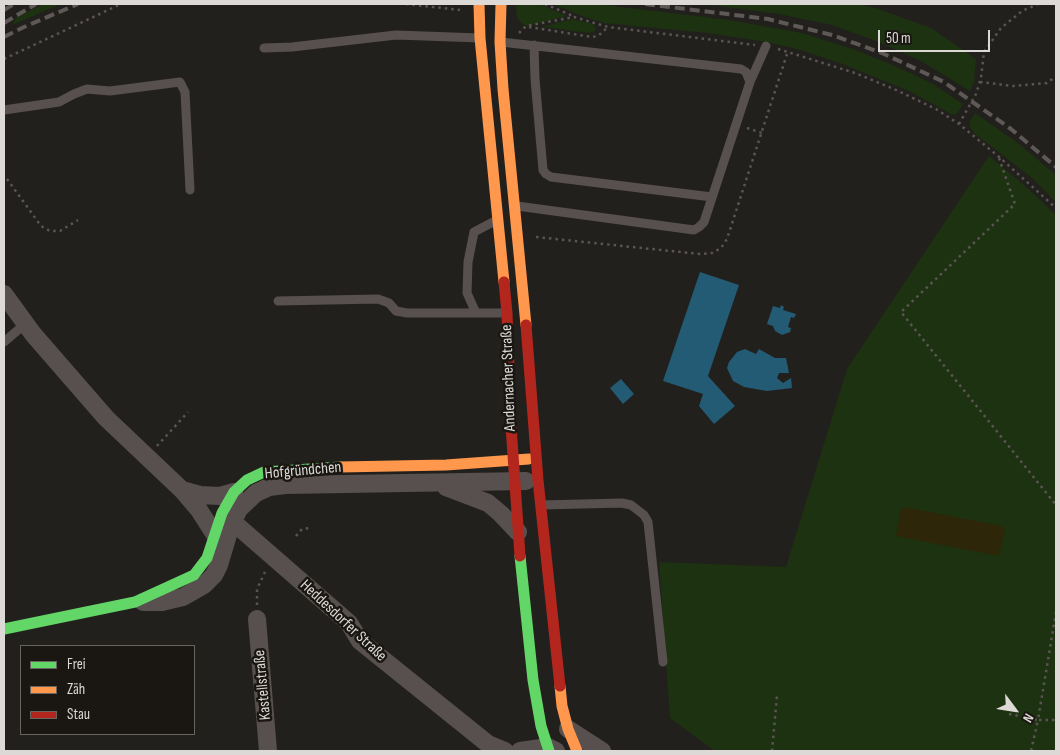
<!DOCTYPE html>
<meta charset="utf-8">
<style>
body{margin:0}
#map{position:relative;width:1060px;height:755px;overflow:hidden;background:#22201d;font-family:"Sofia Sans Condensed",sans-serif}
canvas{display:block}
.frame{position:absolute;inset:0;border:5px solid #dcd9d6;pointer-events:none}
.legend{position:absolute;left:20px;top:645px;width:175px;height:90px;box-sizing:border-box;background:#1a1713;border:1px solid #686561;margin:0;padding:6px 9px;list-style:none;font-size:15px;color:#dcd9d6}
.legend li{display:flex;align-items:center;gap:10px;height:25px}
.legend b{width:25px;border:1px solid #686561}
.north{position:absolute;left:990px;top:685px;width:50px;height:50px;-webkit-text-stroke:4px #1a1713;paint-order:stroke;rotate:121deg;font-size:14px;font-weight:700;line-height:20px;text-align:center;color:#dcd9d6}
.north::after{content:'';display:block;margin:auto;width:18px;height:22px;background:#dcd9d6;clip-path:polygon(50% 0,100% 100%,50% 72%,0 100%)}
.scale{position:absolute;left:878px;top:30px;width:112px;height:22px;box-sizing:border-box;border:2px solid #dcd9d6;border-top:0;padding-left:6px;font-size:15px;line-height:18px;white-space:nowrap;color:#dcd9d6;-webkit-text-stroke:4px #1a1713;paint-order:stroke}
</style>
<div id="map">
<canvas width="1060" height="755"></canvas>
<div class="frame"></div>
<ul class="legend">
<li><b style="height:6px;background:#63d668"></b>Frei</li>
<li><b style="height:6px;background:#ff974d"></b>Zäh</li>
<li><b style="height:6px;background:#b3261e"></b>Stau</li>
</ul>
<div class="north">N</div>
<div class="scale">50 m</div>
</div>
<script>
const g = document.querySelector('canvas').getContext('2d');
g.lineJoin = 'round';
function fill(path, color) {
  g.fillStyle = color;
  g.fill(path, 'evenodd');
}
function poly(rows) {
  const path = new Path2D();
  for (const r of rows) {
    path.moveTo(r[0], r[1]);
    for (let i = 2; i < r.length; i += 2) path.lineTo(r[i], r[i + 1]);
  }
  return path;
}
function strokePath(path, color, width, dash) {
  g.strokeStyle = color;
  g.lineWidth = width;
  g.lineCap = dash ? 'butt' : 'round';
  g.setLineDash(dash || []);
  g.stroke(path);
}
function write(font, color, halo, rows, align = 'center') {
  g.font = font + ' "Sofia Sans Condensed",sans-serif';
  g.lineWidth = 5;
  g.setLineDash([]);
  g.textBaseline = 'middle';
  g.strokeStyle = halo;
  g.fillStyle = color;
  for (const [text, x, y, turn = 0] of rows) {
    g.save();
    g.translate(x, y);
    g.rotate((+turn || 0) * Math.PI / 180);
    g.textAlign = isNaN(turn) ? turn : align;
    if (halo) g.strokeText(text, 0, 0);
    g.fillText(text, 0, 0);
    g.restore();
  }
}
fill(poly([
 [43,4,61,4,12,25,16,18],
 [516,4,539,4,567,16,527,26,523,24,517,18],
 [553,4,597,4,729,20,802,33,853,49,895,66,933,84,963,104,958,112,955,115,951,114,909,91,840,63,801,50,767,42,708,33,604,23,582,16],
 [703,4,860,4,878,9,931,28,976,59,974,81,970,91,921,61,879,42,832,25,779,14],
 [572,19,593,24,596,28,595,31,590,33,544,27,545,26],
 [975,113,1019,144,1056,175,1056,202,1032,178,974,133,970,127,970,121],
 [989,156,1024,185,1056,215,1056,751,715,751,670,718,659,562,786,567,847,369]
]), '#1d3210');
fill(poly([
 [904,507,1001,526,1005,530,999,556,896,536,901,509]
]), '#2e2609');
fill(poly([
 [700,272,739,285,708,376,735,406,714,424,699,406,703,394,663,381],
 [781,305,784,307,783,310,796,314,794,318,791,317,788,327,791,328,790,332,782,335,775,331,773,326,767,324,773,306,780,308],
 [745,349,756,354,759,349,775,358,786,358,789,373,779,373,777,378,783,383,791,378,792,388,767,391,744,387,733,381,727,368,729,362,737,352],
 [621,379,634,394,623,404,610,388]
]), '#235b74');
strokePath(poly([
 [406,4,460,10],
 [545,4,573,16],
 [529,27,592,37,598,36,608,27],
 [519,33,526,26,574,17,608,27,755,45],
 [778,49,855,73,894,89,936,109,959,124,998,156,1056,208],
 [4,59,121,4],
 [980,82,1013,86,1047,83,1056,76],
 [959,124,976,94,981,78,984,52,1001,28,1022,11,1038,4],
 [747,128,762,133],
 [999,158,1015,204,901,312,1056,505],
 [7,179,41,226,50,231,60,231,78,220],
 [536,237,700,254,712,253,721,248,727,239,788,51],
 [157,446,188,412],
 [296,536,302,529,310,528],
 [257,605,257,589,265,572],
 [1056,612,1038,720,1056,720],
 [1009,714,1038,720,1031,751],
 [772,751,777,696]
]), '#5a5553', 2.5, [2.5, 4]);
strokePath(poly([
 [501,42,741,69,746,72,750,82,704,222,699,227,694,230,517,206],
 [534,45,535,79,543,170,546,174,551,177,712,197],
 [264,48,292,47,396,35,480,38],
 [750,82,766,46],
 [4,110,59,102,74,94,87,89,110,91,180,82,185,92,190,190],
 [278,301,378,299,389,303,396,311,407,313,507,313],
 [476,313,467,293,468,262,474,232,495,221],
 [4,342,25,324],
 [541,505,622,503,631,505,644,515,648,522,663,662]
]), '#58504f', 9);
strokePath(poly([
 [4,294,33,334,106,418,182,490,199,510,215,535],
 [446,487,488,503,501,514,518,532],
 [182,490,200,495,220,496,234,492],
 [233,522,349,623,360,641,488,744,505,751],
 [143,602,162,602,183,597,204,585,214,575,219,565,231,525,239,509,256,493,269,487,285,485,526,481],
 [257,619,268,751],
 [568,729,602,751],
 [520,751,548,747,556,751]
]), '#58504f', 18);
strokePath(poly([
 [520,556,533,680,541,726,549,751],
 [4,629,135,602,194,575,207,558,222,513,234,492,247,480,264,472,340,467]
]), '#63d668', 11);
strokePath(poly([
 [479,4,480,38,504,282],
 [501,4,500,42,503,89,526,325],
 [340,467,446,465,529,459],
 [560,686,562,706,568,729,577,751]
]), '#ff974d', 11);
strokePath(poly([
 [504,282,507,313,511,426,520,556],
 [526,325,538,480,560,686]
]), '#b3261e', 11);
strokePath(poly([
 [645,4,768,19,832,35,882,53,944,82,1011,129,1056,167],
 [4,10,14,4],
 [4,23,36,4],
 [4,37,24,27,78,4]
]), '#5e5857', 4, [10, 5]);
write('16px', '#dcd9d6', '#1a1713', [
 ["Andernacher Straße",509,378,-92],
 ["Hofgründchen",303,471,-5],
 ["Heddesdorfer Straße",343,621,43],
 ["Kastellstraße",263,685,-95]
]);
</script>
